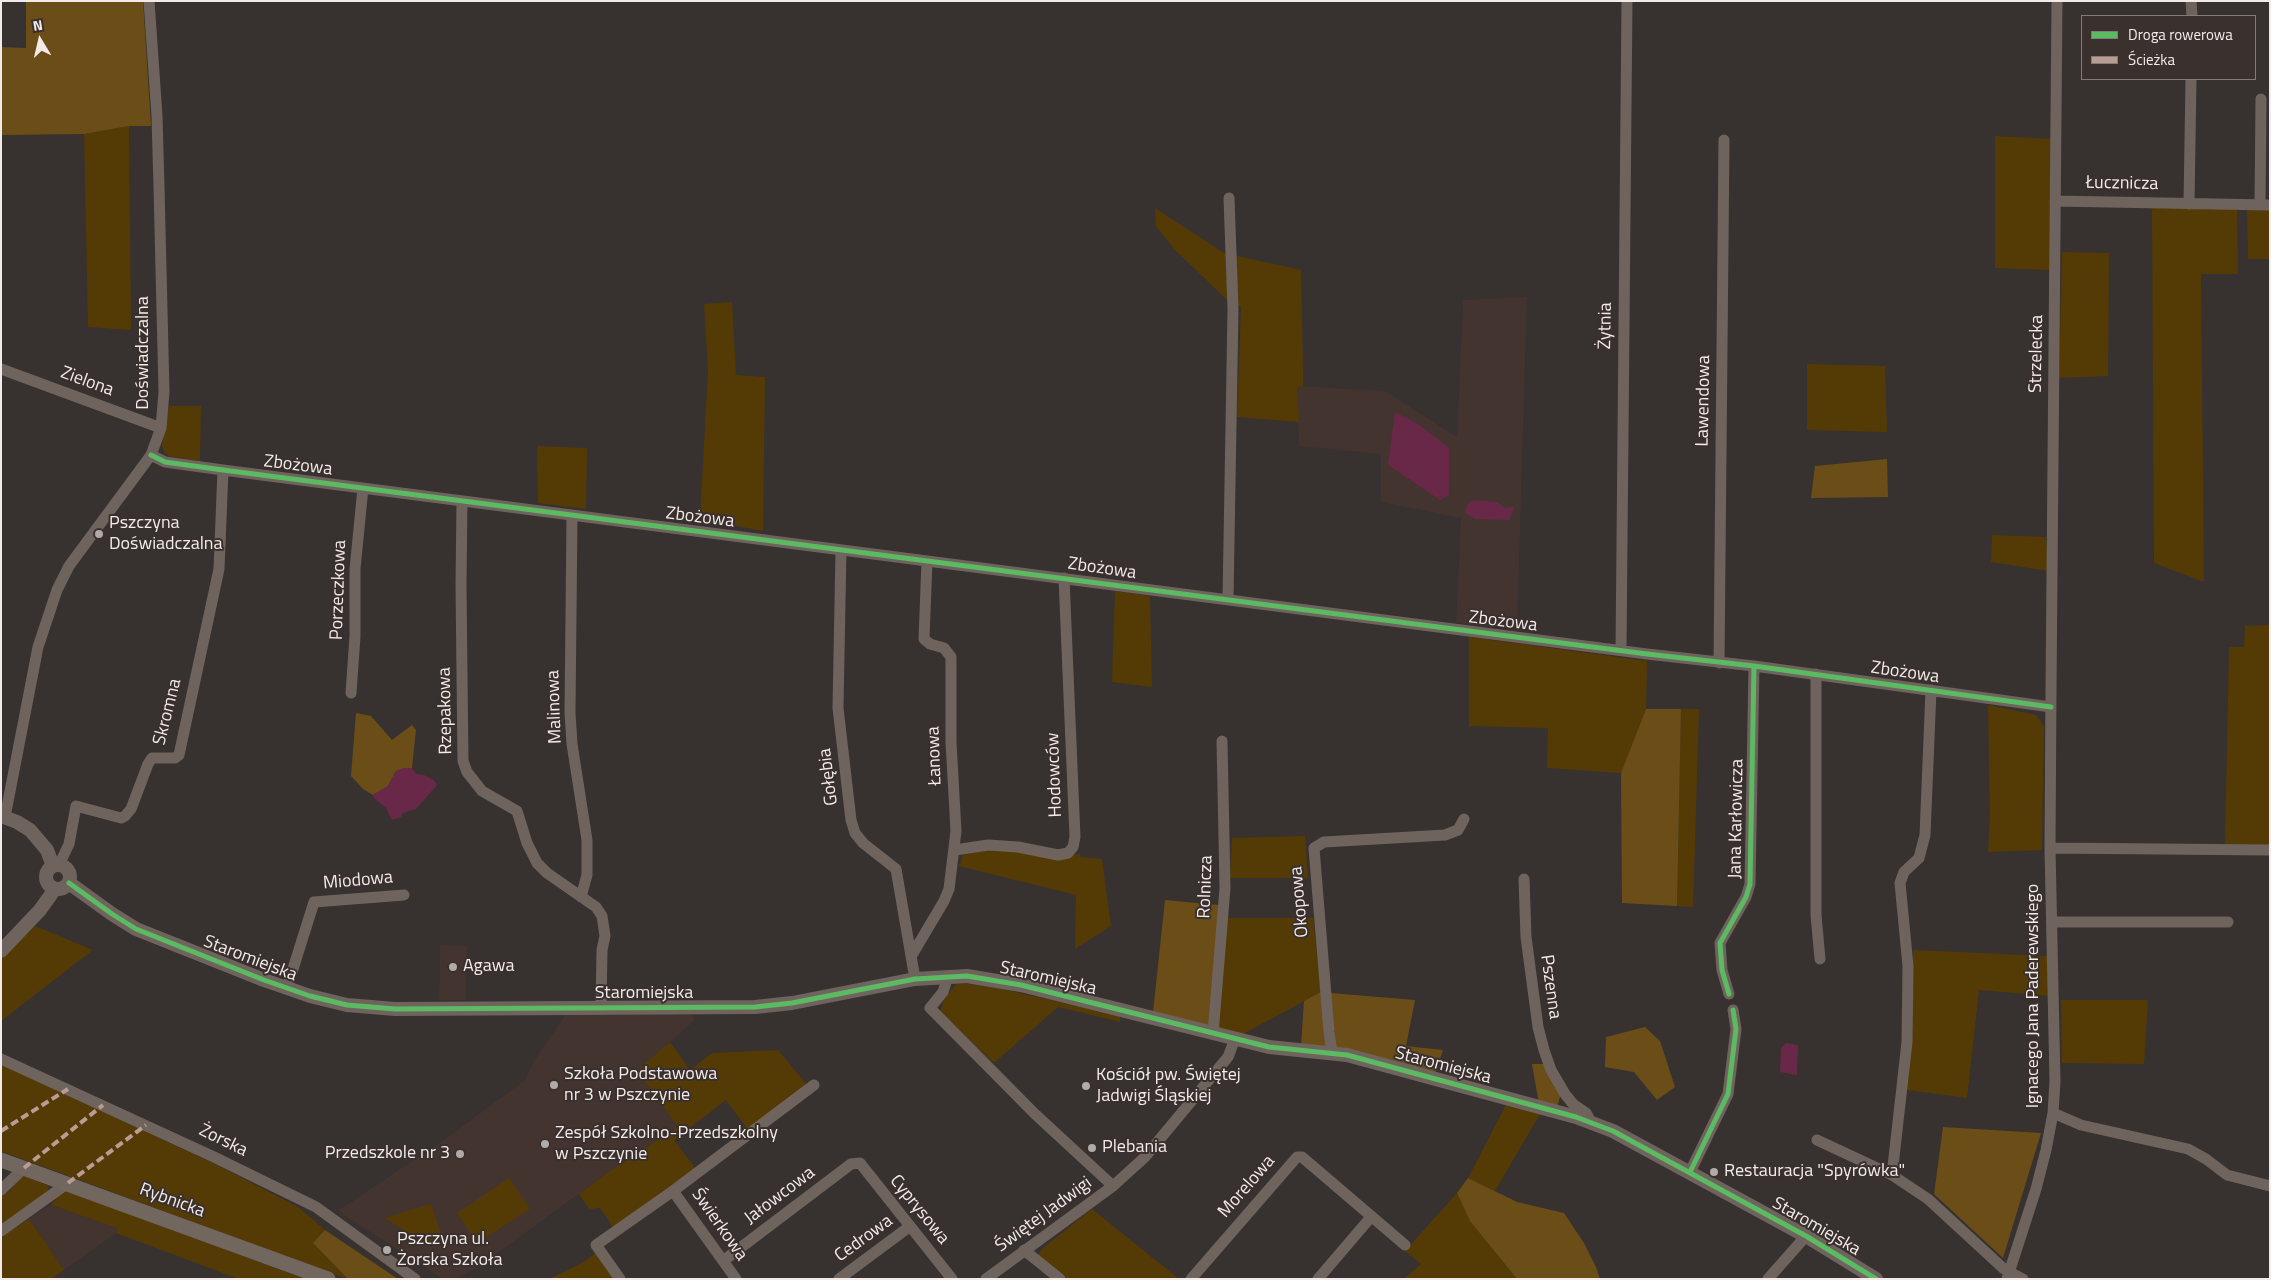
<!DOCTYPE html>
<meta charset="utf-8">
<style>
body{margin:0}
#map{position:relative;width:2271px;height:1280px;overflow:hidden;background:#373130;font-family:"Titillium Web",sans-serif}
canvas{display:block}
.frame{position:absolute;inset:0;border:2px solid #f2ebe9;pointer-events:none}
.legend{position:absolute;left:2081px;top:15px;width:175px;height:65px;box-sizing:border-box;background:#3a302d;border:1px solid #847b78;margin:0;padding:6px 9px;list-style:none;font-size:15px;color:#f2ebe9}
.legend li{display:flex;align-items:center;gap:10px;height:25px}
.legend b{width:25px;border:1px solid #847b78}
.north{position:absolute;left:15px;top:15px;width:50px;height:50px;-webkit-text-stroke:4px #3a302d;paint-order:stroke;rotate:351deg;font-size:14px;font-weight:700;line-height:20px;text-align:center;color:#f2ebe9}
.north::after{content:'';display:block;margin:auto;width:18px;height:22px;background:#f2ebe9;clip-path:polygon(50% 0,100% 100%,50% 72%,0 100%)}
</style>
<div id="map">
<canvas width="2271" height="1280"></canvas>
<div class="frame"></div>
<ul class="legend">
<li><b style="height:6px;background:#5cba63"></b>Droga rowerowa</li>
<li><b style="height:6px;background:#b99d93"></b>Ścieżka</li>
</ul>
<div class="north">N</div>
</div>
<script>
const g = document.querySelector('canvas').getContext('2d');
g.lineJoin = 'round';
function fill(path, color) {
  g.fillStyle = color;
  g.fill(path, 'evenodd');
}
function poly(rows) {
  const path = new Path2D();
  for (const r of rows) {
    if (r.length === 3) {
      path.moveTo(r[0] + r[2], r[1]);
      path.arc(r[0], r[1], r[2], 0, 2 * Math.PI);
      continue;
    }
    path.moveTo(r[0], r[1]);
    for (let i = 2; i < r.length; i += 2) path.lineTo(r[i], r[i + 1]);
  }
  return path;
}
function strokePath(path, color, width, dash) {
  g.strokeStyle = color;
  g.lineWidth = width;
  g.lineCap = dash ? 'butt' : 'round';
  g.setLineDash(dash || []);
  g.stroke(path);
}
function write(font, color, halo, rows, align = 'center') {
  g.font = font + ' "Titillium Web",sans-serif';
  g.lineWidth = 4;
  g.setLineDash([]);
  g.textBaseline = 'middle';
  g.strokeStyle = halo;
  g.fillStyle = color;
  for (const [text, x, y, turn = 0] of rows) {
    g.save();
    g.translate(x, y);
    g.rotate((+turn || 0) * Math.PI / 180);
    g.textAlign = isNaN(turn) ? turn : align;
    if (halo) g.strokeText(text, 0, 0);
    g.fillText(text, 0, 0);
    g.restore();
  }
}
fill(poly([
 [1527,297,1517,629,1456,623,1461,518,1381,502,1381,454,1299,446,1297,386,1385,391,1457,437,1463,300],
 [440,945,467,946,466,1000,439,1000],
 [641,1013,693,1015,694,1021,638,1070,678,1127,613,1169,485,1262,456,1279,443,1279,338,1211,448,1137,525,1080,532,1064,566,1014],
 [51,1205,117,1228,116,1233,64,1270,29,1219]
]), '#43342f');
fill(poly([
 [129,126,131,330,88,327,84,134],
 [1995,136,2051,139,2049,270,1995,268],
 [1155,208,1224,253,1301,270,1303,369,1303,387,1297,387,1299,422,1237,417,1241,307,1226,299,1174,249,1156,226],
 [2152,208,2237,209,2238,274,2201,274,2204,582,2154,563],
 [2247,210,2270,210,2270,259,2248,259],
 [2062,252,2109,253,2108,376,2059,378],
 [732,302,736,375,765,377,763,531,700,519,708,371,704,304],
 [1807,364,1885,366,1887,432,1807,430],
 [169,406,201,406,200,461,169,456,164,452,162,445],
 [537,446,587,448,586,509,538,503],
 [1992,535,2046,537,2048,571,1991,562],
 [1115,591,1150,596,1152,687,1112,682],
 [2270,625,2270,845,2225,844,2229,647,2244,647,2245,626],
 [1469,637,1647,661,1646,709,1621,773,1547,768,1548,728,1469,726],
 [1988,705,2036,715,2044,726,2042,850,1988,852,1990,817],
 [1681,709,1699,709,1693,907,1677,906],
 [1305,836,1308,878,1230,878,1232,838],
 [987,849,1019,850,1061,859,1080,853,1080,857,1102,859,1111,926,1075,949,1076,895,959,866,963,855],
 [1227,918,1313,918,1321,992,1243,1034,1218,1032],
 [35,926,93,950,1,1021,1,959],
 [1913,950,2048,956,2050,996,1979,990,1967,1098,1907,1090],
 [957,983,989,986,1120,1016,1120,1022,1058,1007,994,1063,940,1012,944,1000],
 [2061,1000,2148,1000,2144,1064,2062,1063],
 [670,1042,690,1070,712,1053,778,1050,807,1085,749,1131,726,1100,674,1140,696,1169,613,1227,600,1208,589,1209,579,1194,613,1169,678,1127,637,1070],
 [1,1064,219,1166,298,1207,325,1230,313,1243,348,1279,1,1151],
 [1506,1105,1540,1114,1495,1191,1468,1178],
 [24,1176,49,1186,46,1195,1,1226,1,1196,10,1191,17,1181],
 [509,1178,530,1209,477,1243,457,1213],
 [67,1192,80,1196,305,1279,239,1279,116,1233,117,1228,51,1205,60,1194],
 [1457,1193,1470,1221,1517,1279,1404,1279,1421,1264,1405,1251],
 [431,1204,443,1239,427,1244,384,1218],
 [1092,1209,1179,1279,1067,1279,1038,1255,1043,1248],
 [29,1219,64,1270,51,1279,1,1279,1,1237],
 [596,1253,616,1279,549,1279,580,1264]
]), '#543b06');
fill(poly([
 [26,1,143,1,151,126,129,126,84,134,1,135,1,47,26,48],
 [1887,459,1888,497,1811,498,1815,466],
 [1646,709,1681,709,1677,906,1622,903,1621,773],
 [356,713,371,716,392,740,412,725,416,730,412,768,396,771,388,786,373,795,363,789,351,776],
 [1165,900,1219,905,1209,1030,1153,1012],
 [1321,992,1326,1047,1301,1046,1304,1001],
 [1330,993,1415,1000,1406,1046,1443,1050,1435,1074,1336,1047],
 [1645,1027,1660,1041,1675,1087,1657,1100,1634,1072,1605,1067,1606,1037],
 [1532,1064,1543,1064,1561,1093,1557,1108,1539,1104],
 [1943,1127,2041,1133,2003,1258,1934,1194],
 [1468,1178,1517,1202,1564,1213,1584,1243,1596,1267,1600,1279,1517,1279,1470,1221,1457,1193],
 [325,1230,398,1279,348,1279,313,1243]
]), '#6b4e17');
fill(poly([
 [1395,412,1418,424,1449,448,1449,495,1440,500,1388,465],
 [1472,500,1497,502,1504,508,1514,507,1509,520,1475,519,1465,513,1467,505],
 [403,768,412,768,416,774,424,775,434,780,437,785,416,809,402,813,401,817,392,820,386,808,374,798,373,795,388,786,396,771],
 [1786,1043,1798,1045,1797,1075,1780,1072,1781,1048]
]), '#6a2848');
strokePath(poly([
 [2191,1,2192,16],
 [2055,201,2270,205],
 [2189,204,2191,79],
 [2260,205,2261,99],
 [1,369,161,428],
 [151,455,165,462,223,470,1647,654,1754,666,2051,707],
 [462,501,461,585,463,761,467,772,482,791,517,811,527,843,537,863,547,873,596,907,602,916,605,936,602,950,601,1009],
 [572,515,570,713,572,744,587,840,587,875,581,897],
 [841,550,838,708,851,820,855,833,863,843,896,869,915,979],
 [1228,599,1233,309,1229,198],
 [1621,650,1627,1],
 [1719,663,1724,140],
 [1816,674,1816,915,1820,959],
 [351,693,355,636,355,569,363,488],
 [5,817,38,647,57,590,69,566,151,455,161,428,164,392,159,187,157,116,149,1],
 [2050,848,2270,850],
 [955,850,988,845,1018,847,1058,855,1068,853,1073,847,1075,837,1064,578],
 [59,865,69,844,76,806,121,818,125,816,131,809,148,764,152,758,175,758,179,755,219,569,223,470],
 [1524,879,1526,937,1538,1027,1544,1050,1551,1070,1565,1094,1573,1104,1586,1113,1591,1122],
 [2053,922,2228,922],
 [912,955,944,901,949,889,956,831,951,742,951,657,944,648,930,644,924,639,927,561],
 [948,976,943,992,930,1008,1035,1114,1113,1186],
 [287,988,314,902,404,895],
 [1729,994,1722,970,1720,943,1746,897,1750,884,1754,666],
 [1213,1034,1225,888,1222,741],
 [1332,1052,1329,1032,1314,848,1324,842,1445,835,1458,830,1464,819],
 [1,1059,214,1157,316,1207,415,1279],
 [2053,1113,2081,1125,2188,1149,2206,1159,2227,1175,2270,1186],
 [1817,1140,1892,1175,1928,1199,2004,1269,2023,1279],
 [1690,1172,1728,1094,1736,1029,1733,1010],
 [1892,1175,1907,1042,1908,966,1900,883,1904,872,1919,858,1925,835,1931,690],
 [1,1190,24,1168],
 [673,1191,736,1279],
 [1,1231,68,1183],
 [1024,1250,1060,1279],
 [723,1261,851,1164,860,1163,952,1279],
 [620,1279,596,1245,673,1191,814,1085],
 [839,1279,909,1227],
 [986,1279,1113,1186,1145,1157,1228,1057,1235,1039],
 [1191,1279,1297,1157,1302,1157,1405,1245],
 [1318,1279,1371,1217],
 [1768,1279,1806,1236],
 [2007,1279,2036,1189,2046,1150,2053,1113,2055,1082,2050,848,2051,691,2057,1]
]), '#6e645d', 11);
strokePath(poly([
 [1,816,17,822,30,830,47,850,53,866],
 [58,877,12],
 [69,883,112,914,136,929,264,980,310,996,347,1005,395,1009,755,1007,792,1003,915,979,967,976,1021,985,1269,1047,1347,1055,1576,1117,1613,1131,1806,1236,1876,1279],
 [1,951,40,910,55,889]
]), '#6e645d', 14);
strokePath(poly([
 [1,1160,328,1279]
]), '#72675f', 15);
strokePath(poly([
 [1,1131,68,1089],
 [24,1168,103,1105],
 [68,1183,146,1125]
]), '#b99d93', 4, [8, 4]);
strokePath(poly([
 [151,455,165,462,223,470,1647,654,1754,666,2051,707],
 [69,883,112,914,136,929,264,980,310,996,347,1005,395,1009,755,1007,792,1003,915,979,967,976,1021,985,1269,1047,1347,1055,1576,1117,1613,1131,1806,1236,1876,1279],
 [1729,994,1722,970,1720,943,1746,897,1750,884,1754,666],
 [1690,1172,1728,1094,1736,1029,1733,1010]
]), '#5cba63', 5);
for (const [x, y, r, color] of [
 [99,534,5,"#b1aaa8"],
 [453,967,5,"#b1aaa8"],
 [554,1085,5,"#b1aaa8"],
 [1086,1086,5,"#b1aaa8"],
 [545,1144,5,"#b1aaa8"],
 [1092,1148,5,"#b1aaa8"],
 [460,1154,5,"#b1aaa8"],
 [1714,1172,5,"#b1aaa8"],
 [387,1250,5,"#b1aaa8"]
]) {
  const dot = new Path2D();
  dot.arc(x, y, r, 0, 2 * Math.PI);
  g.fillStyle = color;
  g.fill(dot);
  strokePath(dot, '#3a302d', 2);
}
write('18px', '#f2ebe9', '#3a302d', [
 ["Łucznicza",2122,184,1],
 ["Żytnia",1606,326,-89],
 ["Doświadczalna",144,353,-90],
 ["Strzelecka",2037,354,-89],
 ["Zielona",87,382,20],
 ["Lawendowa",1704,401,-89],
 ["Zbożowa",298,466,7],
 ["Zbożowa",700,518,7],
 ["Zbożowa",1102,569,8],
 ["Porzeczkowa",339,590,-88],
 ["Zbożowa",1503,622,7],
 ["Zbożowa",1905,673,8],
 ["Malinowa",555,707,-92],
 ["Rzepakowa",446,711,-91],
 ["Skromna",168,712,-76],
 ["Łanowa",935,756,-92],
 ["Hodowców",1055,775,-92],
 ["Gołębia",829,777,-97],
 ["Jana Karłowicza",1737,819,-89],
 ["Miodowa",358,881,-5],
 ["Rolnicza",1206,887,-88],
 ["Okopowa",1300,902,-95],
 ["Staromiejska",250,959,21],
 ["Staromiejska",1048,979,13],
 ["Pszenna",1550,987,82],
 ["Staromiejska",644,994],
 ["Ignacego Jana Paderewskiego",2034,996,-90],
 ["Staromiejska",1443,1066,15],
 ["Żorska",223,1141,26],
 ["Morelowa",1247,1187,-49],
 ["Jałowcowa",780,1196,-37],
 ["Rybnicka",172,1201,20],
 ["Cyprysowa",919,1210,51],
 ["Świętej Jadwigi",1044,1215,-36],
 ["Świerkowa",719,1225,55],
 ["Staromiejska",1816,1227,30],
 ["Cedrowa",864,1239,-36]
]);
write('18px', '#f2ebe9', '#3a302d', [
 ["Pszczyna",109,524],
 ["Doświadczalna",109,545],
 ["Agawa",463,967],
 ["Szkoła Podstawowa",564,1075],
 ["nr 3 w Pszczynie",564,1096],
 ["Kościół pw. Świętej",1096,1076],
 ["Jadwigi Śląskiej",1096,1097],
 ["Zespół Szkolno-Przedszkolny",555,1134],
 ["w Pszczynie",555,1155],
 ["Plebania",1102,1148],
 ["Przedszkole nr 3",450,1154,"right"],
 ["Restauracja \"Spyrówka\"",1724,1172],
 ["Pszczyna ul.",397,1240],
 ["Żorska Szkoła",397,1261]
], 'left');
</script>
